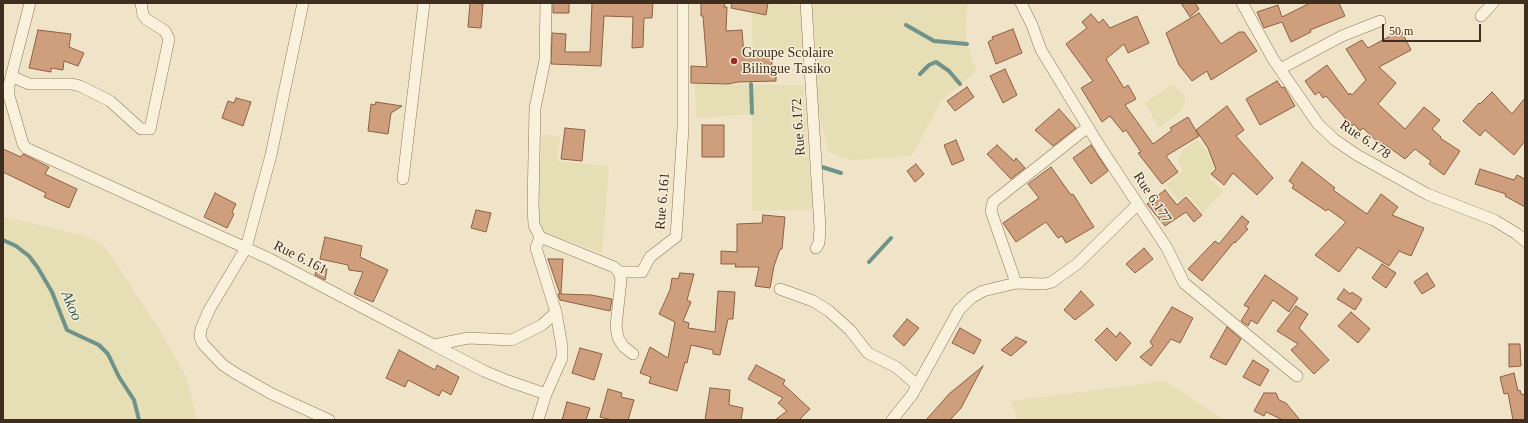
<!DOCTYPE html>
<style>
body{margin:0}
#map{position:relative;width:1528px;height:423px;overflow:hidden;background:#f0e4c8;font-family:"Times New Roman",serif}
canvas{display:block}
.frame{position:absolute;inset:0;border:4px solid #3d2e20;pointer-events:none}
.scale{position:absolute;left:1382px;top:24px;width:99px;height:18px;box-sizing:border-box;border:2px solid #3d2e20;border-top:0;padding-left:5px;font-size:12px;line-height:14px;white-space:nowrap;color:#3d2e20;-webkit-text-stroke:3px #f7eed8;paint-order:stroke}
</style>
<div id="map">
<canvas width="1528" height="423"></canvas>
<div class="frame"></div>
<div class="scale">50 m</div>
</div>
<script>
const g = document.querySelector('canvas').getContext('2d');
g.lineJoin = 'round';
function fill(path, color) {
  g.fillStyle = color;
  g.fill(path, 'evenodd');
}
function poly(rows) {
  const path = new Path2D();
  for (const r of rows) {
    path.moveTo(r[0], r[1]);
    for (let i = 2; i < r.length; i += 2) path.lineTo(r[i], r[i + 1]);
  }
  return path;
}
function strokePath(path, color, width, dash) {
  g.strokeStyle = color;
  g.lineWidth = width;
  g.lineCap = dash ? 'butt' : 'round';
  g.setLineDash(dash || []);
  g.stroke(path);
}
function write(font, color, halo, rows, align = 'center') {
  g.font = font + ' "Times New Roman",serif';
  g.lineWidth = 3;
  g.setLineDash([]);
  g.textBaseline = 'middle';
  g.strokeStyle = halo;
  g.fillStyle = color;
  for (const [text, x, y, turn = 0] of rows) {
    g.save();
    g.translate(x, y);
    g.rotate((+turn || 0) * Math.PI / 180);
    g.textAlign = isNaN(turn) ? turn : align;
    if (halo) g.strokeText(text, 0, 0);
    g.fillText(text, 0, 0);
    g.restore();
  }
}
fill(poly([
 [769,3,784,3,804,7,806,53,753,52,752,13,767,16],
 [811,3,967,3,966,41,976,71,941,101,912,156,851,160,828,152,817,103,817,51],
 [695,84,803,85,810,177,816,196,812,209,752,211,752,114,696,118],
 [1170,85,1179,89,1185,97,1185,102,1182,109,1173,118,1159,128,1145,103],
 [542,135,560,136,557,161,609,166,602,253,537,230],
 [1197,140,1218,164,1208,177,1223,191,1203,213,1187,194,1179,201,1166,185,1183,170,1178,161,1183,150],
 [3,217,83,235,104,245,159,329,186,376,197,420,3,420],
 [1165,381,1224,420,1018,420,1011,401]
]), '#e6deb5');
strokePath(poly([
 [906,25,934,41,967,44],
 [920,74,929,65,936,62,949,71,960,84],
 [751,84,752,113],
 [822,167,841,173],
 [3,240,16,246,29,256,38,268,52,292,67,330,99,345,108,354,119,377,134,400,139,420],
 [869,262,891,238]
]), '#6f938a', 4);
const building = poly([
 [470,3,483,4,481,28,468,27,470,3],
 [553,3,569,3,569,13,553,13,553,3],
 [592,3,653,3,652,18,644,18,643,47,632,48,633,17,604,16,601,66,551,64,552,33,566,34,565,52,590,52,592,3],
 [701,3,725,3,724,7,727,7,726,31,742,30,744,56,771,57,773,70,776,70,776,81,738,82,728,84,691,83,691,66,707,67,703,16,701,16,701,3],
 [732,3,768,3,766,15,731,8,732,3],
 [1181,3,1195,3,1199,9,1190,17,1181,3],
 [1310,3,1339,3,1345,16,1310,30,1311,32,1291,42,1282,22,1264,28,1257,12,1278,5,1282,17,1310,3],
 [1199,13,1221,44,1239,32,1244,32,1257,51,1211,80,1207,71,1192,81,1179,65,1166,33,1199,13],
 [1091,14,1099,23,1103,19,1110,28,1137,16,1149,43,1128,53,1124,44,1106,59,1124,88,1128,85,1136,99,1125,105,1153,144,1172,130,1170,128,1188,117,1199,136,1166,156,1178,172,1162,184,1138,153,1141,152,1126,130,1123,132,1110,116,1102,122,1081,88,1093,81,1066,44,1087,28,1082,22,1091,14],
 [1013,29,1022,53,996,64,988,42,993,39,992,37,1013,29],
 [38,30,71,34,69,47,84,53,78,66,64,61,63,70,51,68,51,72,29,68,38,30],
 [1401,30,1411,50,1379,67,1396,83,1378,104,1405,129,1424,107,1440,120,1432,129,1441,137,1440,138,1460,151,1444,175,1429,164,1431,161,1415,149,1405,159,1383,143,1381,145,1363,128,1360,131,1354,124,1352,126,1326,96,1323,98,1319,92,1315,95,1305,81,1327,65,1349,95,1350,93,1352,95,1366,80,1346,49,1362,40,1368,48,1401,30],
 [1005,69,1017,95,1003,103,990,76,1005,69],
 [1277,81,1282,88,1284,87,1295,106,1260,125,1246,99,1277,81],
 [967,87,974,97,955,111,947,101,967,87],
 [1492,92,1512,114,1525,98,1525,141,1514,155,1485,130,1480,136,1463,121,1479,103,1480,104,1492,92],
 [236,98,251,102,243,126,222,118,228,101,234,103,236,98],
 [376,102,402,106,391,113,388,134,368,131,371,104,375,105,376,102],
 [1227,106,1244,130,1236,136,1273,178,1257,195,1233,173,1224,185,1211,174,1216,169,1208,148,1196,130,1227,106],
 [1059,109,1076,128,1053,146,1035,130,1059,109],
 [702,125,724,125,724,157,702,157,702,125],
 [565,128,585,130,582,161,561,159,565,128],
 [956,140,964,160,952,165,944,145,956,140],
 [997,145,1014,161,1016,158,1025,168,1011,179,987,154,997,145],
 [1091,145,1108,171,1091,184,1073,158,1091,145],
 [3,149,21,157,23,154,49,167,45,174,77,189,69,208,44,197,46,193,3,172,3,149],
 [1302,162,1335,188,1333,190,1367,214,1381,194,1398,207,1392,215,1424,228,1411,256,1399,251,1389,266,1358,247,1339,272,1315,255,1346,222,1328,209,1326,211,1292,188,1294,185,1289,181,1302,162],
 [916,164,924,174,915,182,907,171,916,164],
 [1051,167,1071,195,1073,194,1094,227,1066,243,1062,236,1058,238,1046,222,1016,242,1003,223,1039,198,1028,184,1051,167],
 [1480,169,1514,180,1517,175,1525,179,1525,207,1505,196,1506,194,1475,184,1480,169],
 [1165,190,1177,205,1186,197,1202,215,1194,222,1186,212,1165,226,1147,204,1165,190],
 [215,193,236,204,232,212,234,214,227,228,204,217,215,193],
 [476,210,491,213,486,232,471,228,476,210],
 [763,215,785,217,782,249,780,249,774,266,770,288,755,286,759,267,735,267,736,264,721,264,721,251,737,252,737,224,762,223,763,215],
 [1242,216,1249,222,1245,227,1248,229,1235,243,1234,242,1202,281,1188,269,1215,241,1219,244,1242,216],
 [325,237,362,246,360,257,388,270,373,302,354,294,363,272,349,270,348,265,320,259,325,237],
 [1144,248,1153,259,1135,273,1126,264,1144,248],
 [548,259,563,259,561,294,591,295,612,299,610,311,560,300,558,294,560,294,548,259],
 [1382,264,1396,273,1386,288,1372,278,1382,264],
 [317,267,327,269,325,280,315,275,317,267],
 [680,273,694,274,687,300,691,302,683,321,689,323,688,328,715,332,718,291,735,292,733,319,728,319,720,355,713,354,713,350,691,345,687,363,685,362,677,391,649,383,651,377,640,373,650,347,668,358,675,322,659,314,670,290,672,278,678,279,680,273],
 [1427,273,1435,286,1422,294,1414,282,1427,273],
 [1265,275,1298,298,1289,312,1273,300,1257,324,1251,320,1248,326,1241,321,1249,308,1244,305,1265,275],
 [1344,289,1350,294,1352,292,1362,299,1355,310,1337,299,1344,289],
 [1081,291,1094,305,1075,320,1064,310,1081,291],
 [1296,306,1308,314,1299,328,1329,360,1314,374,1291,350,1298,344,1277,331,1296,306],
 [1172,307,1193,318,1180,343,1171,339,1151,366,1140,357,1153,346,1150,342,1172,307],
 [1351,312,1370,329,1358,343,1338,326,1351,312],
 [907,319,919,328,904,346,893,336,907,319],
 [1227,327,1241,339,1226,365,1210,357,1227,327],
 [960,328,981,340,974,354,952,343,960,328],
 [1107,328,1116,337,1120,332,1131,343,1116,361,1095,340,1107,328],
 [1016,337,1027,342,1011,356,1001,350,1016,337],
 [1509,344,1520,344,1521,366,1509,367,1509,344],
 [580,348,602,354,594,380,572,373,580,348],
 [399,350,435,370,437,365,459,377,451,395,442,390,439,396,408,380,405,387,386,378,399,350],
 [1253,360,1269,370,1260,386,1243,377,1253,360],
 [756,365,785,380,783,384,810,409,799,420,775,420,787,411,778,403,783,398,748,379,756,365],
 [983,366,961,408,950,420,926,420,949,394,983,366],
 [1514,373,1518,391,1520,390,1521,394,1525,395,1525,420,1513,420,1508,393,1504,394,1500,377,1514,373],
 [710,388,730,390,729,405,743,408,741,420,705,420,710,388],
 [608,389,622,393,621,397,634,400,628,420,612,420,600,417,608,389],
 [1264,393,1276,393,1279,400,1286,403,1300,420,1283,420,1266,412,1264,416,1254,411,1264,393],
 [567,402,590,408,586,420,562,420,567,402]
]);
fill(building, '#cf9f7d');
strokePath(building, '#8d5f41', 1);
const minor = poly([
 [30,3,9,85,9,96,23,144,26,148,270,259,434,345,468,338,512,340,542,325,556,312,536,248,540,237,614,267,619,272,642,272,650,257,676,237,683,128,683,3],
 [303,3,271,155,246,248,209,310,201,329,200,337,203,344,223,365,235,373,272,394,329,420],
 [806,3,820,228,819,243,816,248],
 [1021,3,1032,25,1041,50,1102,150,1167,248,1184,283,1297,376],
 [1242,3,1273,59,1318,124,1335,140,1357,155,1427,194,1494,220,1517,234,1525,241],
 [1481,16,1493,3],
 [1280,69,1342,36,1380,21],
 [11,76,29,84,72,84,80,86,110,101,141,129,150,129,169,39,165,31,146,19,143,15,141,3],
 [403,179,424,3],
 [540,237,534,225,533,205,535,108,545,60,546,3],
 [619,272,621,280,616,326,618,338,624,347,633,354],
 [1016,283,991,211,993,202,1088,127],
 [780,289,813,301,829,311,850,330,868,353,896,367,917,385],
 [434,345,484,371,508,381,546,394],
 [538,420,546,394,562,358,562,347,556,312],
 [892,420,912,395,959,310,971,298,983,291,1016,283,1044,284,1052,282,1077,264,1138,204]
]);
strokePath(minor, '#8d765c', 12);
strokePath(minor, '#faf1dc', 11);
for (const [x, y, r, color] of [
 [734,61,4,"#9e2a2b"]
]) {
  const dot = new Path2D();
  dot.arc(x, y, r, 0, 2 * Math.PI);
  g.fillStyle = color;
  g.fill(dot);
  strokePath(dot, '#f7eed8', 1.5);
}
write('14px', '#3d2e20', '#f7eed8', [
 ["Groupe Scolaire",742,53],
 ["Bilingue Tasiko",742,69]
], 'left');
write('14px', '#3d2e20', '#f7eed8', [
 ["Rue 6.172",799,127,-94],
 ["Rue 6.178",1365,140,34],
 ["Rue 6.177",1152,198,57],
 ["Rue 6.161",663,201,-85],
 ["Rue 6.161",300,258,27]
]);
write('italic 15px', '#2f5d5a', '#f7eed8', [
 ["Akoo",71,306,66]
]);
</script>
